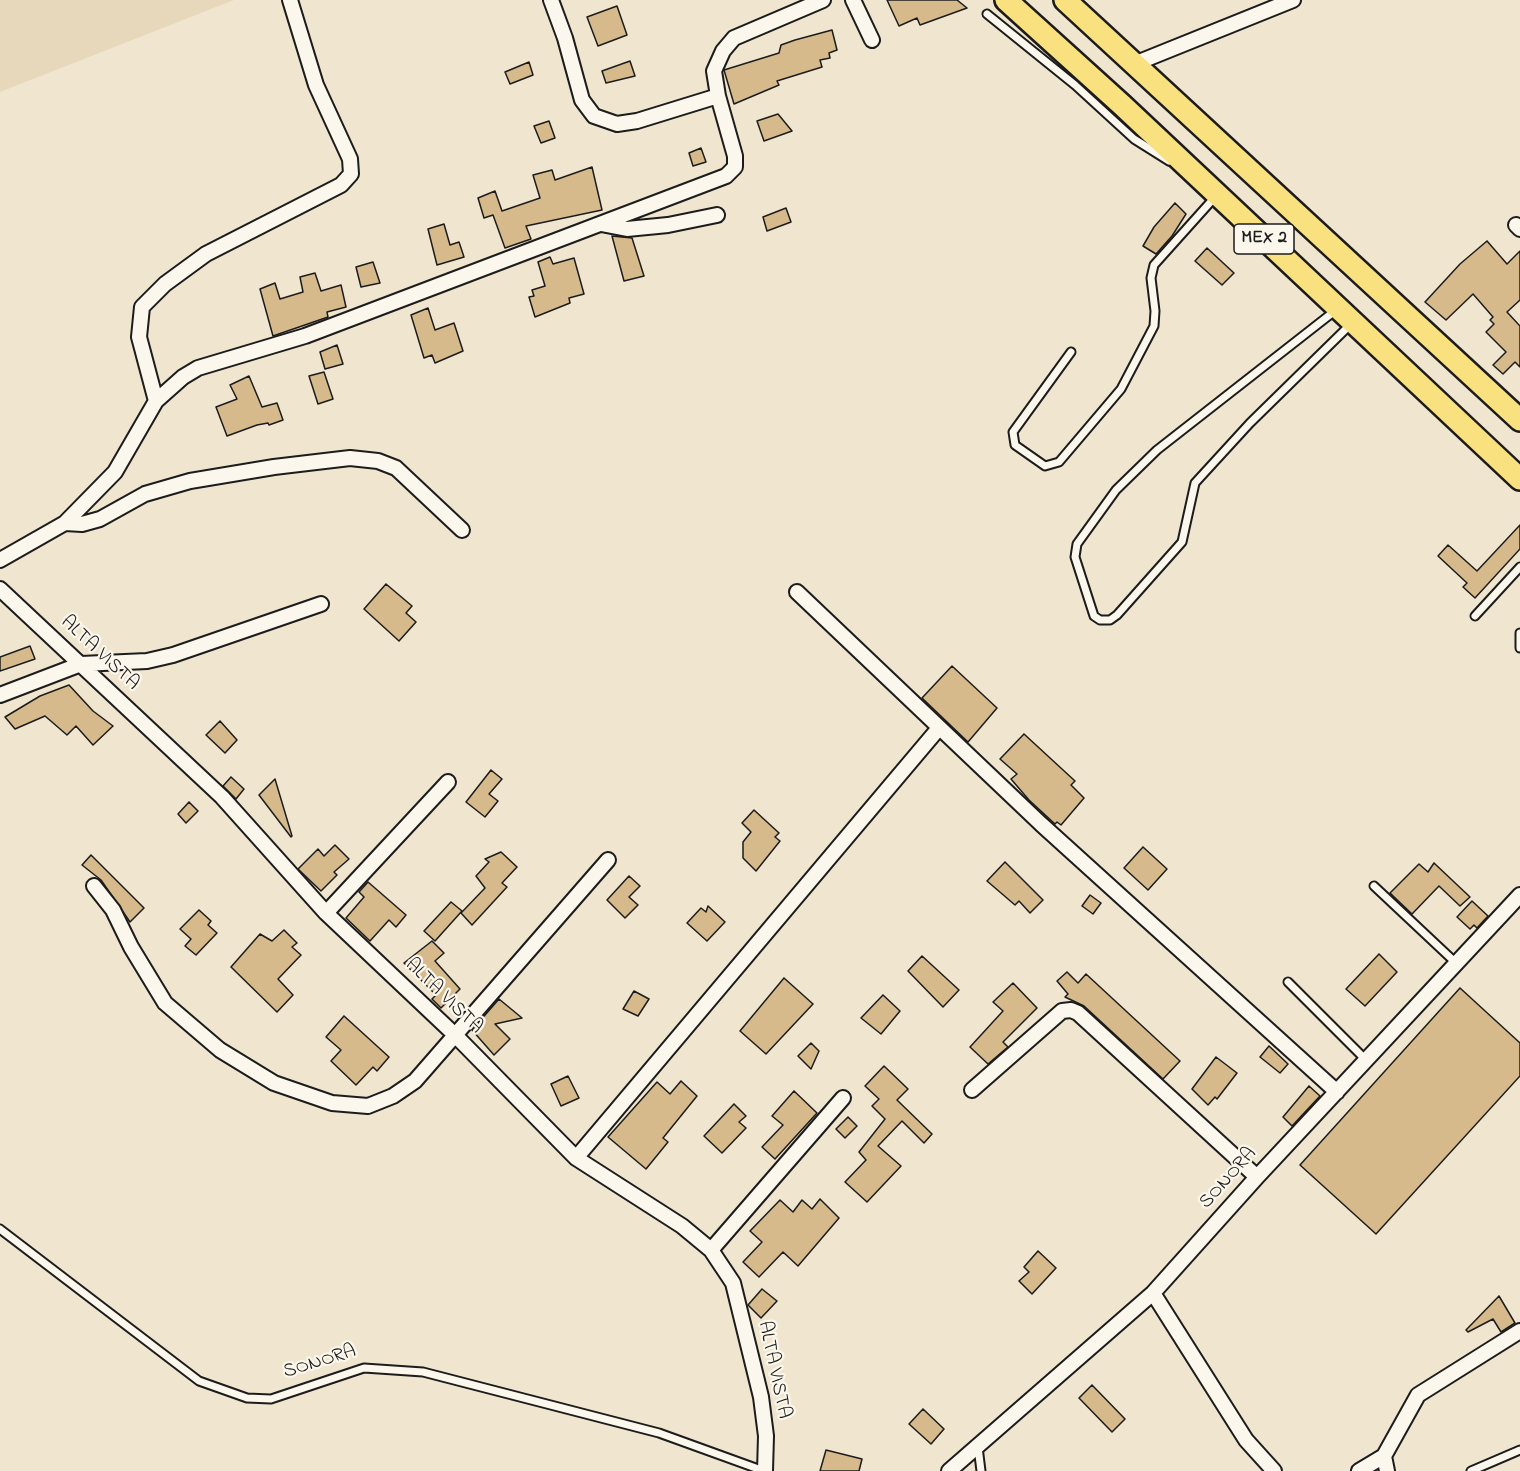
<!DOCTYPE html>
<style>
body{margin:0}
canvas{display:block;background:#f0e5cf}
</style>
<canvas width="1520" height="1471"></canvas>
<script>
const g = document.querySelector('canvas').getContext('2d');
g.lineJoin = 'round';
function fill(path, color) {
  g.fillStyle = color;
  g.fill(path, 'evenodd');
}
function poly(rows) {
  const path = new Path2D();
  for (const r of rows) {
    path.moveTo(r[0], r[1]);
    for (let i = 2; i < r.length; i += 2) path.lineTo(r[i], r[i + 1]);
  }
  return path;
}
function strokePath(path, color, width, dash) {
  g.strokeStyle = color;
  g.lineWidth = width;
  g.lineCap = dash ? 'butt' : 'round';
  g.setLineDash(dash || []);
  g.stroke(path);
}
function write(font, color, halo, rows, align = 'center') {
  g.font = font + ' "Indie Flower",sans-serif';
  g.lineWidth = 4.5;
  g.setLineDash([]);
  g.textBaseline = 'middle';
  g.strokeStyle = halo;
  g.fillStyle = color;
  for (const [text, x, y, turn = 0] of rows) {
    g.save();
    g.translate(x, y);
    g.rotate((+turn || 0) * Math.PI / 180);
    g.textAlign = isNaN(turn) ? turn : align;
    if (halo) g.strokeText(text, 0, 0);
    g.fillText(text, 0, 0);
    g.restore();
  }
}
fill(poly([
 [0,0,234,0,0,92]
]), '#e8d8bb');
const building = poly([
 [887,0,957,0,967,8,920,25,917,18,899,26,887,0],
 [617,6,627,35,598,46,587,17,617,6],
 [832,30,837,50,829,53,830,58,820,60,822,67,777,81,779,85,734,104,724,70,779,53,781,45,795,40,832,30],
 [630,61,635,76,606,83,602,71,630,61],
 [529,62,533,75,510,84,505,72,529,62],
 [778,114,792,131,764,141,757,121,778,114],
 [549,121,555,138,541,143,534,126,549,121],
 [701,148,706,162,693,166,689,153,701,148],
 [592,167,602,210,526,226,531,239,505,248,493,215,484,218,478,198,495,191,502,211,540,198,533,175,552,170,555,180,592,167],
 [1175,203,1186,214,1172,236,1156,254,1143,246,1154,227,1175,203],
 [786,208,791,222,767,231,763,217,786,208],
 [444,224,450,245,459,242,464,257,437,265,428,229,444,224],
 [612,236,632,238,644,276,624,281,612,236],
 [1487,241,1507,264,1520,251,1520,300,1507,312,1520,326,1520,367,1515,362,1503,374,1493,365,1506,352,1486,332,1494,324,1490,320,1493,317,1473,294,1446,320,1425,302,1460,264,1487,241],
 [1207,248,1234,273,1222,285,1195,261,1207,248],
 [550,257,553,264,574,258,584,294,569,298,570,303,535,317,529,297,534,296,532,290,545,286,538,262,550,257],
 [373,262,380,283,361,287,356,267,373,262],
 [315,273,321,291,341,285,346,307,327,312,328,317,273,336,260,289,275,283,280,299,303,292,300,277,315,273],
 [428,308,435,330,454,323,463,351,435,363,432,355,424,358,411,315,428,308],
 [337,345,343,364,325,369,320,352,337,345],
 [324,372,333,399,318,404,309,376,324,372],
 [249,376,262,407,277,403,283,420,269,425,268,423,257,425,227,436,216,407,237,399,230,385,249,376],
 [1520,525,1520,549,1475,598,1463,587,1467,583,1438,556,1448,545,1477,571,1520,525],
 [386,584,412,606,406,613,416,622,399,641,364,609,386,584],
 [30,646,35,659,0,671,0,657,30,646],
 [952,666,997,708,968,742,922,698,952,666],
 [69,685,93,711,113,726,93,745,76,726,67,735,45,716,15,729,5,717,40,696,69,685],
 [220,721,237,740,225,753,206,735,220,721],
 [1024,734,1075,781,1071,785,1084,798,1061,825,1057,822,1055,824,1029,800,1011,779,1017,774,1000,759,1024,734],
 [491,770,502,779,489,794,498,801,485,817,466,802,491,770],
 [231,777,244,789,236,799,223,786,231,777],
 [275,779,292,836,291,837,259,795,275,779],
 [189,802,198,811,186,823,178,814,189,802],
 [754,810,779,833,775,837,780,841,756,871,743,858,743,842,751,832,742,823,754,810],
 [335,845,349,859,334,872,337,875,321,891,298,869,318,849,324,856,335,845],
 [1143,847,1167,869,1148,890,1124,868,1143,847],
 [501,852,517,867,502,883,507,887,472,925,461,913,485,888,476,876,489,862,485,859,501,852],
 [91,855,144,908,130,922,101,880,82,865,91,855],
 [1005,862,1043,900,1030,913,1019,901,1015,905,987,881,1005,862],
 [1434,863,1470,897,1460,906,1439,886,1412,914,1390,893,1419,864,1428,872,1434,863],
 [629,876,640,886,629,897,638,905,625,918,607,900,629,876],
 [368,882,406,915,396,927,389,920,370,941,346,918,364,897,359,892,368,882],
 [1090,895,1101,903,1093,914,1082,906,1090,895],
 [1472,901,1488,916,1477,928,1474,925,1470,929,1457,917,1472,901],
 [451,902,462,911,435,941,424,931,451,902],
 [708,906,725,922,707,941,687,923,701,908,706,912,708,906],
 [199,910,211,921,208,925,217,933,196,955,185,946,191,939,180,929,199,910],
 [284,930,297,943,292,947,301,955,278,979,293,995,277,1012,231,967,260,934,272,941,284,930],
 [432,941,444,953,435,961,460,989,441,1008,432,999,436,995,404,963,432,941],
 [1379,954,1397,972,1365,1006,1346,989,1379,954],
 [922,956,959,990,943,1007,908,971,922,956],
 [1067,972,1078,983,1086,974,1180,1061,1163,1079,1084,1006,1065,997,1068,994,1057,981,1067,972],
 [784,978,813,1004,766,1054,740,1031,784,978],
 [1013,983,1037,1008,1003,1042,1008,1047,988,1064,970,1047,1003,1011,993,1002,1013,983],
 [1460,988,1520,1043,1520,1076,1376,1234,1300,1165,1460,988],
 [634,991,649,999,638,1016,623,1009,634,991],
 [883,995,900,1011,881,1034,861,1018,883,995],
 [499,999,522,1018,495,1024,510,1039,494,1055,472,1030,499,999],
 [344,1016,389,1057,377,1071,373,1067,356,1085,331,1061,341,1050,326,1037,344,1016],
 [811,1043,819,1051,811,1069,798,1056,811,1043],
 [1269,1046,1288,1064,1280,1073,1260,1057,1269,1046],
 [1216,1057,1237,1073,1217,1099,1215,1097,1208,1105,1192,1089,1216,1057],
 [884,1066,908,1089,897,1100,932,1134,924,1143,902,1121,878,1146,901,1166,867,1202,845,1182,866,1160,859,1152,885,1119,872,1106,879,1099,865,1086,884,1066],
 [568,1076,579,1098,561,1106,551,1084,568,1076],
 [681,1081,697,1096,663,1138,668,1142,646,1169,608,1137,657,1082,670,1094,681,1081],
 [1309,1086,1320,1096,1292,1126,1283,1117,1309,1086],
 [794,1091,817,1113,775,1159,762,1147,783,1125,772,1116,794,1091],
 [734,1104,746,1116,739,1122,746,1128,722,1153,704,1136,734,1104],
 [848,1117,857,1126,845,1138,836,1129,848,1117],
 [820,1199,839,1218,798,1266,783,1252,759,1277,743,1262,762,1242,750,1231,780,1200,793,1212,802,1200,812,1209,820,1199],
 [1038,1251,1056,1268,1032,1294,1019,1281,1029,1272,1024,1267,1038,1251],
 [762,1289,777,1301,761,1318,748,1305,762,1289],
 [1499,1296,1515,1323,1501,1332,1493,1319,1468,1332,1466,1330,1499,1296],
 [1092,1385,1125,1419,1112,1432,1079,1398,1092,1385],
 [923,1409,944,1429,931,1444,909,1424,923,1409],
 [826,1450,862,1459,859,1471,820,1471,826,1450]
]);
fill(building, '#d6ba8b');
strokePath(building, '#1c1c1c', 1.5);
const lane = poly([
 [987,14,1075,85,1134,139,1169,161],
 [1336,310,1157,450,1116,490,1077,544,1075,557,1094,616,1100,620,1110,620,1117,615,1182,542,1195,483,1250,423,1352,323],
 [1071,352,1013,432,1015,445,1045,466,1059,462,1121,389,1154,326,1155,311,1151,278,1154,265,1215,197],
 [1475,616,1520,567],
 [1520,633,1520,648],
 [1374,886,1456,963],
 [1288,982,1366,1060],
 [0,1229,199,1381,247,1398,271,1399,364,1368,423,1372,659,1433,764,1471],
 [978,1447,981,1471],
 [1471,1471,1520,1450]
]);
const street = poly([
 [551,0,565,38,582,100,594,116,617,124,637,121,718,96],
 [853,0,872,40],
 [1134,64,1293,0],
 [601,224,627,229,668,225,717,215],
 [1516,225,1520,229],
 [156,401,139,337,142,307,165,284,206,254,341,185,351,174,350,159,316,85,290,0],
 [65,523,82,524,100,519,145,494,190,481,274,467,350,458,378,461,396,468,462,530],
 [0,560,65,523,115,472,156,401,183,377,198,368,305,336,726,176,735,167,735,156,718,96,714,71,723,51,734,38,823,0],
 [0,589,222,797,326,913,454,1034,576,1158,682,1226,711,1250,733,1283,761,1397,766,1436,765,1471],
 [797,592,1041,824,1337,1092],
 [0,695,81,664,147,661,173,655,321,604],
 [94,886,113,910,131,947,165,1003,220,1050,274,1083,332,1103,368,1106,393,1096,415,1081,608,860],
 [326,913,448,782],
 [972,1090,1062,1011,1071,1010,1078,1013,1257,1177],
 [576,1158,939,728],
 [711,1250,843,1098],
 [1153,1293,1246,1440,1274,1471],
 [1384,1456,1387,1471],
 [949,1471,1153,1293,1257,1177,1520,895],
 [1359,1471,1384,1456,1418,1395,1520,1331]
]);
const primary = poly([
 [1006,0,1122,105,1520,479],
 [1065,0,1520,420]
]);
strokePath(lane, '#1c1c1c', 11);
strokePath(street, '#1c1c1c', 18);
strokePath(primary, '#1c1c1c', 26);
strokePath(lane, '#fbf7ec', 7);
strokePath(street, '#fbf7ec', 14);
strokePath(primary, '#fae180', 21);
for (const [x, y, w] of [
 [1264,239,60]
]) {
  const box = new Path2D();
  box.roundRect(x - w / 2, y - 15, w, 30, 4.5);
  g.fillStyle = '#fbf7ec';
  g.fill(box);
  strokePath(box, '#1c1c1c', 1.5);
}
write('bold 18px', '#1c1c1c', null, [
 ["MEX 2",1264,239]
]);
write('20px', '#1c1c1c', '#fbf7ec', [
 ["ALTA VISTA",99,654,43],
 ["ALTA VISTA",443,997,44],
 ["SONORA",1229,1179,-48],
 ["SONORA",320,1363,-17],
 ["ALTA VISTA",773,1370,78]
]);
</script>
